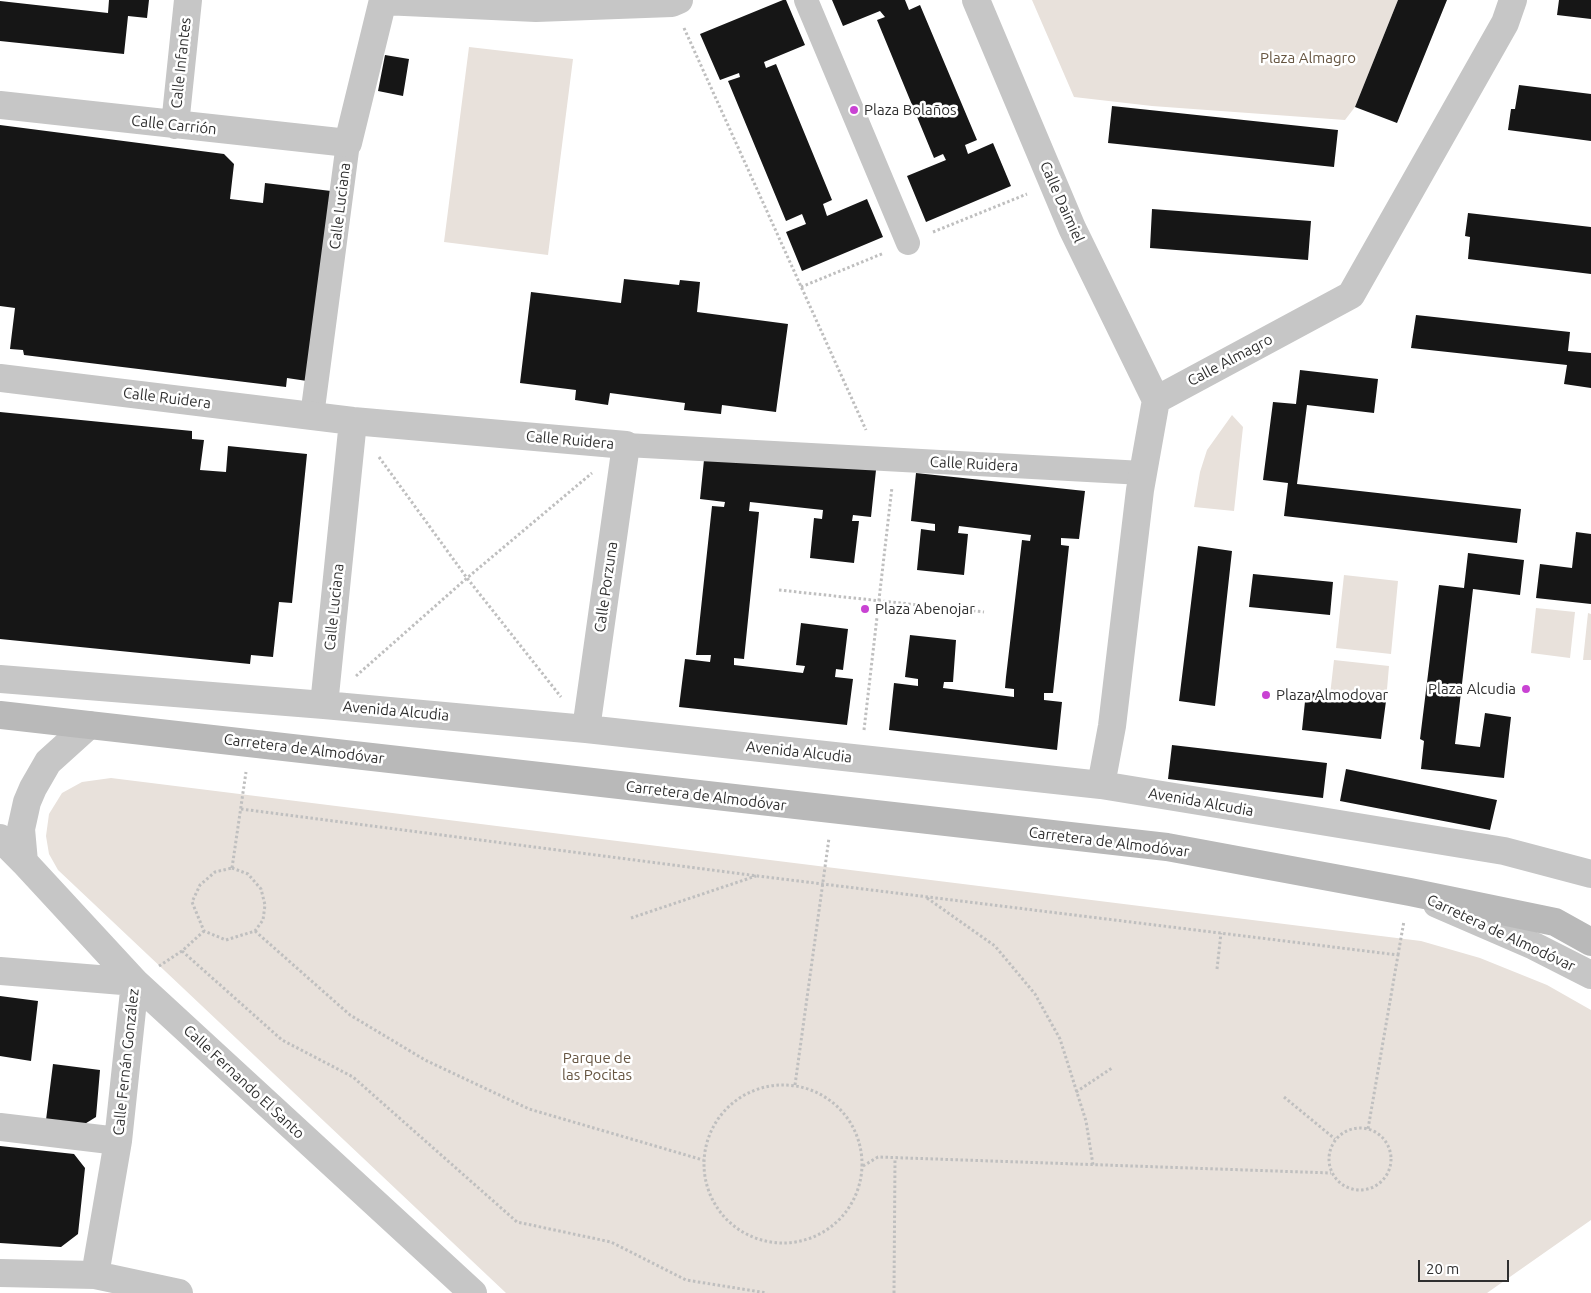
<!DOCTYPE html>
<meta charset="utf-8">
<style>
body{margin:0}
#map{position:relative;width:1591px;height:1293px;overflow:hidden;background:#fff;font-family:Ubuntu,sans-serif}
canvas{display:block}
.scale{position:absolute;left:1418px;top:1260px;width:91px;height:22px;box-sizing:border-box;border:2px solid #2f2f2f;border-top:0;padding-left:6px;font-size:15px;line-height:18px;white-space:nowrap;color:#2f2f2f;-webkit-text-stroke:4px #fff;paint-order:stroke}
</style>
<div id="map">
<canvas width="1591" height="1293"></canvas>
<div class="scale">20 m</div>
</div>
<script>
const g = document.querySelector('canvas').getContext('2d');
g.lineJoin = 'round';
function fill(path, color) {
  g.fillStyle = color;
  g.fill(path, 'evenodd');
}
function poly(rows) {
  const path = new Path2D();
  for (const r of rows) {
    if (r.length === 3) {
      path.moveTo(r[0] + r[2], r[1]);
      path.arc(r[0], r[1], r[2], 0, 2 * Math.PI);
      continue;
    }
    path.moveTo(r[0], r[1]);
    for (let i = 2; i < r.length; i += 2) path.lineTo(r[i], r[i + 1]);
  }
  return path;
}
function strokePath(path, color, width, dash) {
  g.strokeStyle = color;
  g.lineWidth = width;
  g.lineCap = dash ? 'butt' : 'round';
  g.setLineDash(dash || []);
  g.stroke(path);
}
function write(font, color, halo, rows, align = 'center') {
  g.font = font + ' Ubuntu,sans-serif';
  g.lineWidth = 5;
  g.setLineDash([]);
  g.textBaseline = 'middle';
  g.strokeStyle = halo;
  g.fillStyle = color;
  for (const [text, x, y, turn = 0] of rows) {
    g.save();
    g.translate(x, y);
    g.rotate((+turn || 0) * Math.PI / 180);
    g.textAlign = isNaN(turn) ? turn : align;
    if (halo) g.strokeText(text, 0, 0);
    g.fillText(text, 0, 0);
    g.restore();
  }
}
fill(poly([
 [1032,0,1398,0,1355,107,1345,120,1152,106,1074,97],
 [469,47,573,59,548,255,444,242],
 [1232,415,1243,427,1234,511,1194,507,1200,472,1207,450],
 [1344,575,1398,581,1391,654,1336,648],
 [1536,608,1575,612,1570,658,1531,653],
 [1588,613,1591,614,1591,660,1583,660],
 [1334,660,1389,666,1386,701,1330,695],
 [111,778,1421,941,1480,958,1547,985,1591,1010,1591,1220,1487,1293,506,1293,58,870,49,854,46,836,49,814,62,793,82,782]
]), '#e8e1db');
fill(poly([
 [109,0,149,0,147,18,128,16,124,54,0,41,0,1,108,13],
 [783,0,786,0,805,45,764,62,766,68,776,64,832,200,823,204,827,216,867,199,883,237,802,271,786,232,806,224,802,214,786,221,728,81,740,77,739,73,720,80,700,34],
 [832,0,905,0,909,10,920,5,977,140,965,145,968,154,993,143,1011,186,926,222,907,176,946,160,943,154,934,158,877,20,885,17,880,11,843,26],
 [1398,0,1447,0,1397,123,1355,107],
 [1559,0,1591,0,1591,19,1557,15],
 [385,55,409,59,403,96,378,91],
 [1519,85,1591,94,1591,141,1508,130,1511,109,1515,109],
 [1112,106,1338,130,1334,167,1108,143],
 [0,125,224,154,234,164,230,199,263,203,265,183,331,191,307,381,287,378,286,387,24,355,23,350,10,349,15,308,0,306],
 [1152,209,1311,221,1308,260,1150,248],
 [1468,213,1591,227,1591,274,1468,259,1470,237,1465,236],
 [624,279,679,285,680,280,700,282,697,312,788,324,776,412,722,405,721,414,684,410,685,403,610,393,608,405,575,400,576,390,520,383,531,292,621,303],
 [1416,315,1570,332,1568,351,1591,353,1591,388,1564,384,1567,365,1411,348],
 [1300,370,1378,379,1374,413,1307,405,1297,484,1521,509,1517,543,1284,516,1288,483,1263,480,1273,402,1296,404],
 [0,412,192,431,192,439,204,440,200,470,226,472,228,446,307,454,292,603,279,602,273,657,251,655,250,664,0,639],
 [705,450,876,470,871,517,853,515,852,521,859,521,854,563,810,558,814,518,822,519,823,510,750,502,749,511,759,512,744,659,734,658,734,665,803,673,805,666,796,665,801,623,848,629,843,670,836,669,835,677,853,679,847,725,679,707,685,659,710,662,711,655,696,655,712,506,724,507,725,502,700,499],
 [916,473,1085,491,1079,539,1061,538,1061,545,1069,546,1053,693,1044,693,1044,700,1062,702,1057,750,889,730,894,683,918,686,918,679,905,677,910,635,956,640,953,682,944,682,943,688,1014,697,1014,689,1005,688,1006,677,1022,540,1030,541,1031,535,959,526,958,533,968,534,964,575,917,570,921,529,935,531,935,524,911,521],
 [1576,532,1591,534,1591,604,1536,598,1540,564,1572,568],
 [1198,546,1232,551,1215,706,1179,701],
 [1468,553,1524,560,1520,595,1473,589,1455,744,1480,747,1485,713,1511,717,1504,778,1421,769,1424,741,1420,739,1439,585,1464,588],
 [1253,574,1333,582,1330,615,1249,607],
 [1306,692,1386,701,1381,739,1302,730],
 [1172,745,1327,763,1323,798,1168,779],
 [1346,769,1497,800,1490,830,1340,801],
 [0,996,38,1001,31,1061,0,1056],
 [53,1064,100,1070,96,1117,83,1125,46,1120],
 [0,1146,74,1154,85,1168,78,1234,61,1247,0,1243]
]), '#161616');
strokePath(poly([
 [684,28,866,430],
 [933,232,1027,194],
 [801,287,884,253],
 [379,457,467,578,561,697],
 [779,590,984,612],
 [356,676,467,578,592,473],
 [864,730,892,487],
 [241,809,758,876,1398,955,1368,1129],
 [232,868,248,874,261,889,265,905,263,920,255,931,226,940,204,931,192,902,200,885,215,872,232,868],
 [232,868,246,772],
 [927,898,995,946,1035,994,1060,1039,1086,1121,1093,1165],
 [631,918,756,876],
 [255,931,350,1015,425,1060,529,1109,703,1160],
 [182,951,282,1040,353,1077,517,1222,611,1242,686,1280,767,1293],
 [1398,955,1404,921],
 [159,966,182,951,204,931],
 [1217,969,1221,933],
 [783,1164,79],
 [795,1085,829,838],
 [1076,1092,1112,1068],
 [1284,1097,1335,1139],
 [1360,1159,31],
 [863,1166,878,1157,1331,1173],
 [894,1293,895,1158]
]), '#bfbfbf', 3, [2.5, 2.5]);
strokePath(poly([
 [806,0,908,243],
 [312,416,348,143],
 [626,445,1143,473]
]), '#c6c6c6', 24);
strokePath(poly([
 [976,0,1072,228,1156,400],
 [383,1,536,8,672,3,679,0],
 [0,105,348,143,383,0],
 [175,125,188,0],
 [0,378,353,421,626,445,586,729],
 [0,679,324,705,586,729,1101,785,1504,851,1591,874],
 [324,705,353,421],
 [1101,785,1112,726,1140,490,1156,400,1351,295,1505,23,1513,0],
 [0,838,24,862,135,982,473,1293],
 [24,862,21,829,27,802,33,788,48,762,89,725],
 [1437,904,1534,946,1591,975],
 [0,971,135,982],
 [0,1127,118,1141],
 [0,1273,95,1275,179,1293],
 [95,1275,118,1141,135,982]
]), '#c6c6c6', 28);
strokePath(poly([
 [0,715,1167,847,1410,892,1555,922,1591,942]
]), '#b9b9b9', 28);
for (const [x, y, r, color] of [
 [854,110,5,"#c943d3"],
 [865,609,5,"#c943d3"],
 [1526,689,5,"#c943d3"],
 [1266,695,5,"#c943d3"]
]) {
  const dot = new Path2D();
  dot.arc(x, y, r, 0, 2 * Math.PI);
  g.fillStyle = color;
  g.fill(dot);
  strokePath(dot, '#fff', 2);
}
write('15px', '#665541', '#fff', [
 ["Plaza Almagro",1308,58],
 ["Parque de",597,1058],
 ["las Pocitas",597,1075]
]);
write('15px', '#2f2f2f', '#fff', [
 ["Calle Infantes",181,63,-84],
 ["Calle Carrión",174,125,6],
 ["Calle Daimiel",1062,202,66],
 ["Calle Luciana",340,206,-83],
 ["Calle Almagro",1230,360,-28],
 ["Calle Ruidera",167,398,7],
 ["Calle Ruidera",570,440,5],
 ["Calle Ruidera",974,464,3],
 ["Calle Porzuna",606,587,-82],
 ["Calle Luciana",334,607,-84],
 ["Avenida Alcudia",396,711,5],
 ["Carretera de Almodóvar",304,749,7],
 ["Avenida Alcudia",799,752,6],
 ["Carretera de Almodóvar",706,796,7],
 ["Avenida Alcudia",1201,802,10],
 ["Carretera de Almodóvar",1109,842,7],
 ["Carretera de Almodóvar",1501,933,25],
 ["Calle Fernán González",126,1062,-84],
 ["Calle Fernando El Santo",244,1082,43]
]);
write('15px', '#2f2f2f', '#fff', [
 ["Plaza Bolaños",864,110],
 ["Plaza Abenojar",875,609],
 ["Plaza Alcudia",1516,689,"right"],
 ["Plaza Almodovar",1276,695]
], 'left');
</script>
